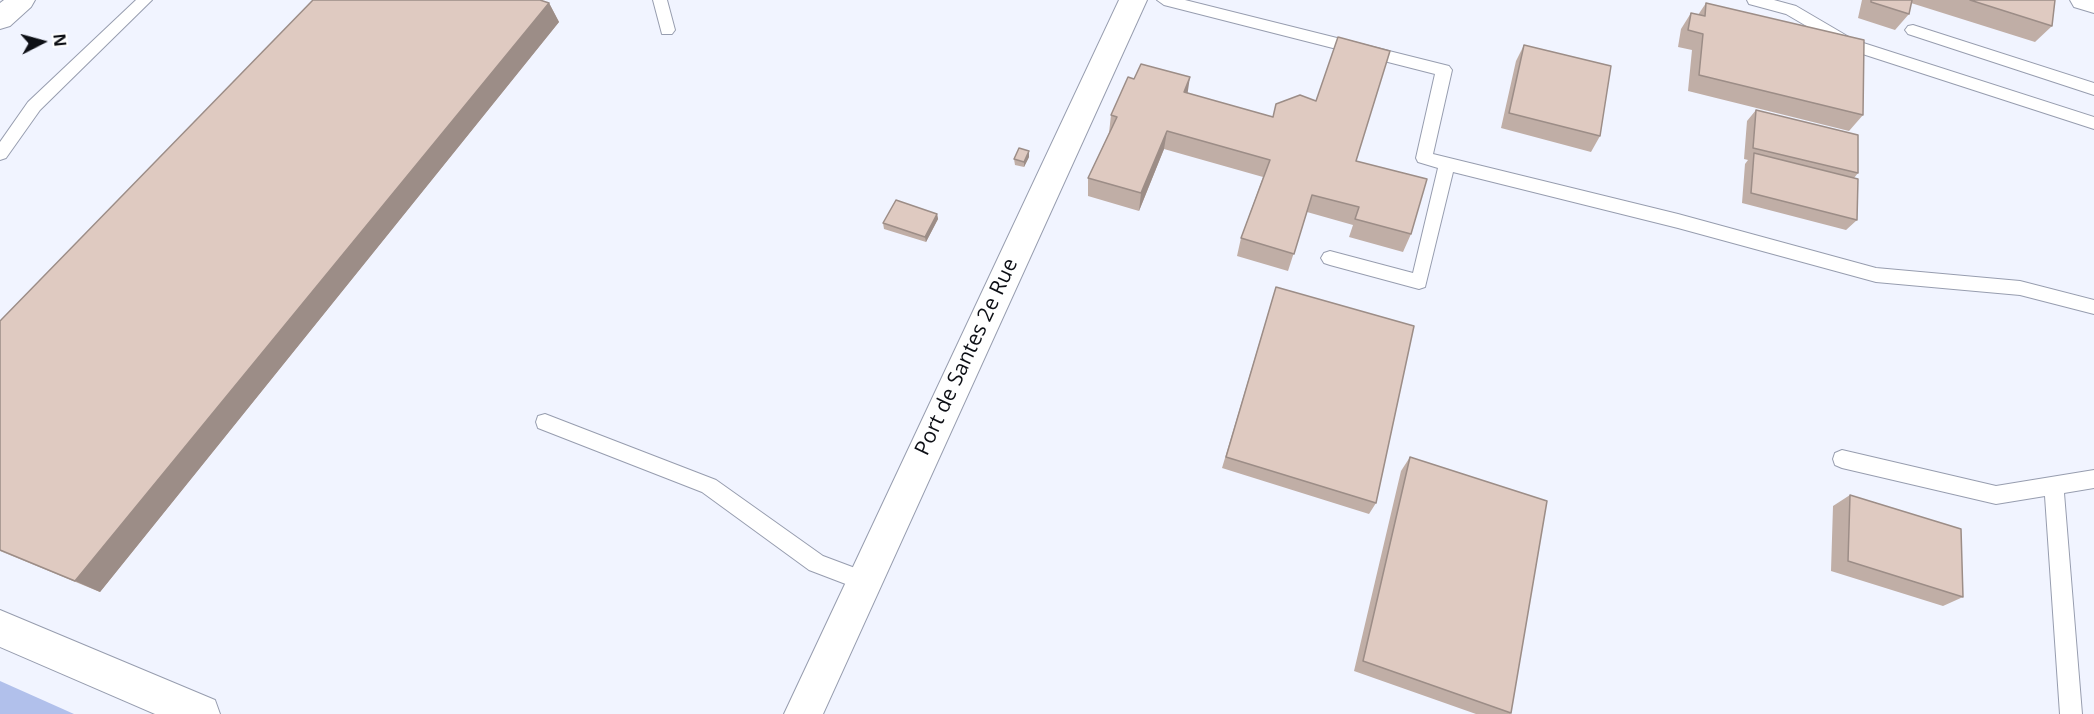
<!DOCTYPE html>
<style>
body{margin:0}
#map{position:relative;width:2094px;height:714px;overflow:hidden;background:#fbfbfb;font-family:"Open Sans",sans-serif}
canvas{display:block}
.north{position:absolute;left:12px;top:12px;width:60px;height:60px;-webkit-text-stroke:4px #fff;paint-order:stroke;rotate:84deg;font-size:16px;font-weight:700;line-height:24px;text-align:center;color:#0d0f15}
.north::after{content:'';display:block;margin:auto;width:21px;height:27px;background:#0d0f15;clip-path:polygon(50% 0,100% 100%,50% 72%,0 100%)}
</style>
<div id="map">
<canvas width="2094" height="714"></canvas>
<div class="north">N</div>
</div>
<script>
const g = document.querySelector('canvas').getContext('2d');
g.lineJoin = 'round';
function fill(path, color) {
  g.fillStyle = color;
  g.fill(path, 'evenodd');
}
function poly(rows) {
  const path = new Path2D();
  for (const r of rows) {
    path.moveTo(r[0], r[1]);
    for (let i = 2; i < r.length; i += 2) path.lineTo(r[i], r[i + 1]);
  }
  return path;
}
function strokePath(path, color, width, dash) {
  g.strokeStyle = color;
  g.lineWidth = width;
  g.lineCap = dash ? 'butt' : 'round';
  g.setLineDash(dash || []);
  g.stroke(path);
}
function write(font, color, halo, rows, align = 'center') {
  g.font = font + ' "Open Sans",sans-serif';
  g.lineWidth = 4.5;
  g.setLineDash([]);
  g.textBaseline = 'middle';
  g.strokeStyle = halo;
  g.fillStyle = color;
  for (const [text, x, y, turn = 0] of rows) {
    g.save();
    g.translate(x, y);
    g.rotate((+turn || 0) * Math.PI / 180);
    g.textAlign = isNaN(turn) ? turn : align;
    if (halo) g.strokeText(text, 0, 0);
    g.fillText(text, 0, 0);
    g.restore();
  }
}
fill(poly([
 [0,0,2094,0,2094,714,0,714]
]), '#f1f4ff');
fill(poly([
 [0,681,74,714,0,714]
]), '#b1c0eb');
const service = poly([
 [136,0,152,0,40,110,6,158,0,160,0,142,28,102,136,0],
 [653,0,667,0,675,30,672,34,662,34,653,0],
 [1157,0,1185,0,1449,66,1452,70,1433,154,1678,214,1876,268,2020,281,2094,300,2094,314,2020,295,1876,282,1678,228,1453,172,1425,287,1419,289,1330,265,1324,263,1321,258,1324,253,1330,251,1413,273,1438,168,1418,162,1416,158,1435,74,1164,5,1157,0],
 [1747,0,1774,0,1796,6,1854,40,2094,117,2094,129,1844,48,1786,14,1749,4,1747,0],
 [1913,25,2094,83,2094,95,1908,34,1905,30,1908,26,1913,25],
 [545,414,716,480,823,556,871,574,874,581,871,588,864,591,809,570,702,492,538,428,536,422,538,416,545,414],
 [1842,450,1996,486,2094,470,2094,488,2064,493,2082,714,2060,714,2045,496,1996,504,1842,468,1835,465,1833,459,1835,453,1842,450]
]);
const minor = poly([
 [4,0,35,0,31,7,10,26,0,29,0,3,4,0],
 [1119,0,1147,0,823,714,784,714,1119,0],
 [2070,0,2094,0,2094,13,2074,7,2070,0],
 [0,610,215,700,220,714,155,714,0,647,0,610]
]);
strokePath(service, '#979daf', 2);
strokePath(minor, '#979daf', 2);
fill(service, '#fff');
fill(minor, '#fff');
fill(poly([
 [1862,0,2055,0,2052,26,2035,42,1911,3,1909,14,1895,30,1858,18],
 [549,3,559,22,100,592,0,551,0,321],
 [1706,3,1863,115,1849,131,1688,91,1692,50,1678,47,1681,29,1691,13,1698,15],
 [1524,45,1600,136,1591,152,1501,128,1516,61],
 [1134,79,1273,117,1276,104,1356,161,1411,234,1403,252,1349,237,1353,225,1307,212,1288,271,1237,256,1241,238,1263,177,1164,149,1139,211,1088,196,1088,178,1109,133,1111,115],
 [1756,110,1858,173,1854,178,1857,220,1846,230,1742,203,1745,164,1748,160,1744,159,1747,121],
 [1029,157,1024,167,1015,165,1014,159],
 [937,214,938,219,926,242,884,229,883,223],
 [1276,287,1376,503,1369,514,1222,468],
 [1410,457,1511,713,1510,714,1476,714,1354,671,1401,471],
 [1850,495,1963,597,1943,606,1831,571,1833,506]
]), '#c0aea6');
fill(poly([
 [549,3,559,22,100,592,75,581],
 [1190,77,1187,97,1184,92],
 [1167,131,1164,149,1139,211,1141,193],
 [1029,151,1029,157,1024,167,1024,162],
 [937,214,938,219,926,242,925,237]
]), '#9c8d87');
const building = poly([
 [313,0,540,0,549,3,75,581,0,550,0,321,313,0],
 [1871,0,1912,0,1909,14,1871,2,1871,0],
 [1970,0,2055,0,2052,26,1970,0],
 [1706,3,1864,40,1863,115,1699,75,1703,34,1688,30,1691,13,1705,16,1706,3],
 [1338,37,1390,51,1356,161,1427,179,1411,234,1355,219,1359,207,1312,195,1294,254,1241,238,1270,160,1167,131,1141,193,1088,178,1117,117,1111,115,1128,77,1134,79,1141,64,1190,77,1184,92,1273,117,1276,104,1300,95,1316,101,1338,37],
 [1524,45,1611,66,1600,136,1509,113,1524,45],
 [1756,110,1858,135,1858,173,1753,148,1756,110],
 [1019,148,1029,151,1024,162,1014,159,1019,148],
 [1754,153,1858,179,1857,220,1751,193,1754,153],
 [896,200,937,214,925,237,883,223,896,200],
 [1276,287,1414,326,1376,503,1226,457,1276,287],
 [1410,457,1547,501,1511,713,1363,661,1410,457],
 [1850,495,1961,529,1963,597,1848,561,1850,495]
]);
fill(building, '#dfcac1');
strokePath(building, '#9c8d87', 1.5);
write('21px', '#0d0f15', '#fff', [
 ["Port de Santes 2e Rue",967,357,-65]
]);
</script>
